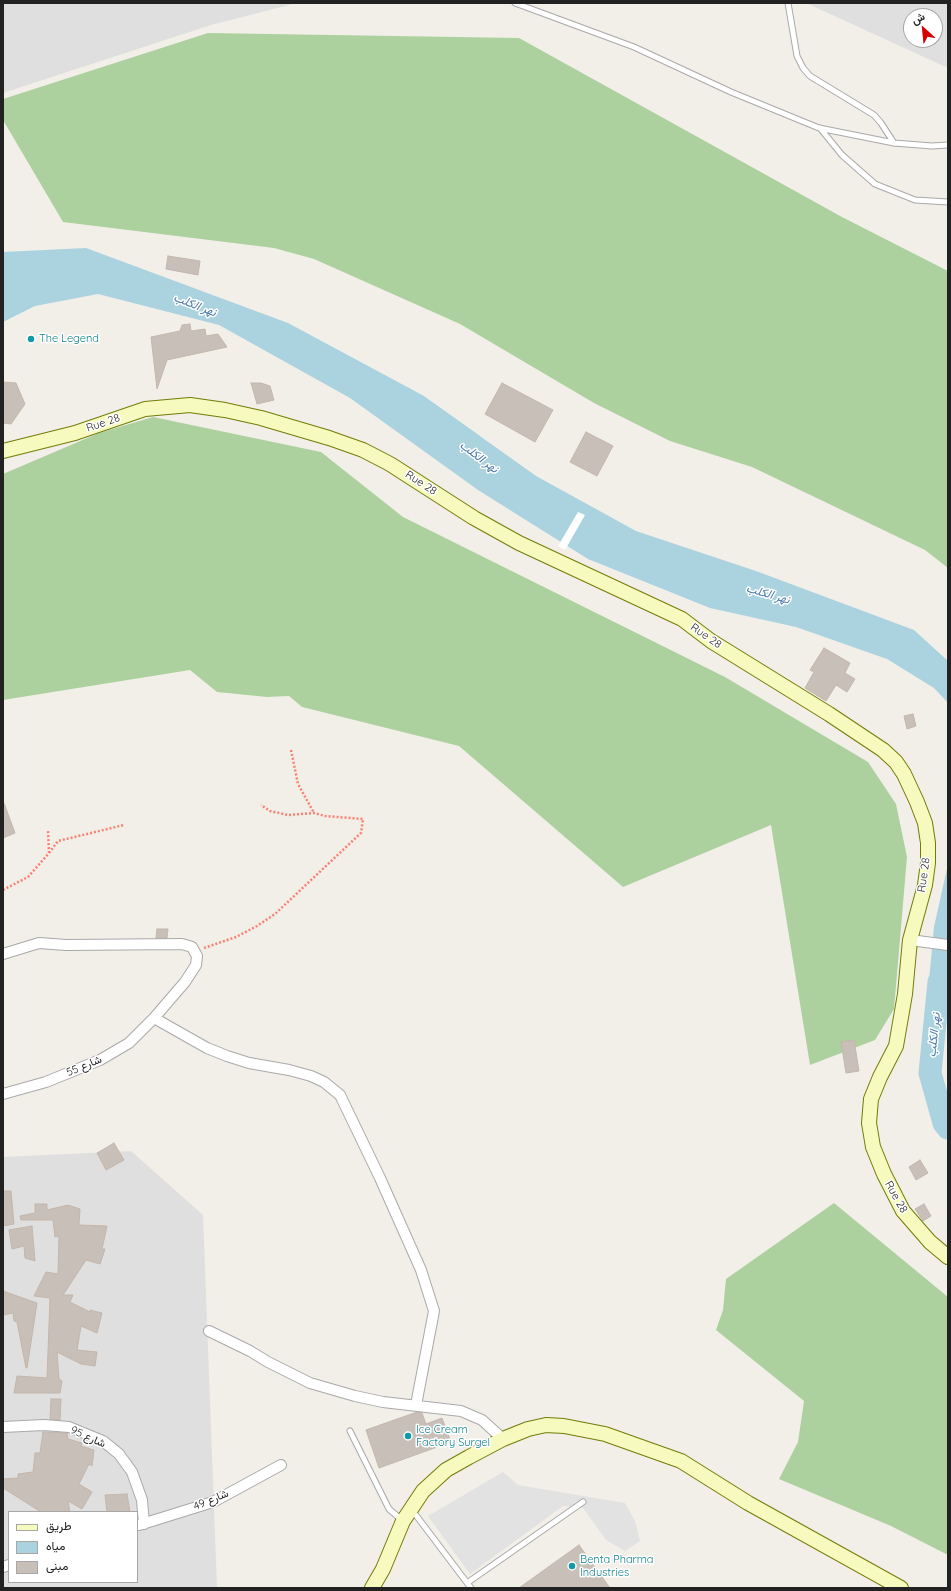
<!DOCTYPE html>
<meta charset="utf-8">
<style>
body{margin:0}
#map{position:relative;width:951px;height:1591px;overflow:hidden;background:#f2efe9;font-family:Quicksand,Vazirmatn,sans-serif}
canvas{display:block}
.frame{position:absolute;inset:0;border:4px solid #222;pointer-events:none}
.legend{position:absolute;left:8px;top:1511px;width:130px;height:72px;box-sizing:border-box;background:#fff;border:1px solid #a7a7a7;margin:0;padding:5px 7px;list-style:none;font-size:12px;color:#222}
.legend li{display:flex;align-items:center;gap:8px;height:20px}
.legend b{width:20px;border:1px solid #a7a7a7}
.north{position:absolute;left:903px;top:8px;width:40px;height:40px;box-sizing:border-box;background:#fff;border:1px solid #a7a7a7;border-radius:50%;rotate:333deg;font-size:11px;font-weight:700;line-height:16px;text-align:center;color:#222}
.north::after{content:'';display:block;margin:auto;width:14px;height:18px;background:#d40000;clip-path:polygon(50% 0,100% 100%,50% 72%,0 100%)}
</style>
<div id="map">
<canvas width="951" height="1591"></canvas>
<div class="frame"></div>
<ul class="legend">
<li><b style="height:5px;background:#f7fabf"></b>طريق</li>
<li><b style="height:11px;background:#aad3df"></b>مياه</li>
<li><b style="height:11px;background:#c7bfb8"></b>مبنى</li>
</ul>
<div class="north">ش</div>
</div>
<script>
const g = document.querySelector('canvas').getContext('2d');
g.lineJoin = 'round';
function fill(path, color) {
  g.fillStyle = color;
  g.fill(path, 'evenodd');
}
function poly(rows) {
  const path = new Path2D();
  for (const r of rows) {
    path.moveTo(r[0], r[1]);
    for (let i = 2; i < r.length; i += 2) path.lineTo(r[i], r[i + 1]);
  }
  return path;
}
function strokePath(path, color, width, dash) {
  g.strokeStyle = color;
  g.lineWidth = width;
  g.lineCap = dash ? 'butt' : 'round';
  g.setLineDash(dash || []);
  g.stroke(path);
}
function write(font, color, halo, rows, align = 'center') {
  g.font = font + ' Quicksand,Vazirmatn,sans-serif';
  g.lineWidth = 3;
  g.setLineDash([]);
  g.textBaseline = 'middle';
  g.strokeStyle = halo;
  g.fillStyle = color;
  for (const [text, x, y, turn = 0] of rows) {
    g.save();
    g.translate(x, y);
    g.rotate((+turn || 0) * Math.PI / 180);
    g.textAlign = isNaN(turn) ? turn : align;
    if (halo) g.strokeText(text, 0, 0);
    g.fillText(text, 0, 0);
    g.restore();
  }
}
fill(poly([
 [3,3,297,3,211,25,3,93],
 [806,3,948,3,948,68],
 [911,16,935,16,935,40,911,40],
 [131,1151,203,1215,217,1588,3,1588,3,1157],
 [9,1512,137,1512,137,1582,9,1582]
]), '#e0dfdf');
fill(poly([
 [208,33,519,38,842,217,948,271,948,568,925,550,752,467,670,441,594,403,460,324,314,259,274,248,63,222,3,120,3,99],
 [153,417,321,452,403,517,725,677,868,762,896,804,907,857,894,1009,875,1040,810,1065,771,825,623,887,459,746,302,707,289,696,267,697,217,692,190,670,3,700,3,474,99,433],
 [834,1203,948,1297,948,1555,891,1526,779,1479,798,1442,804,1401,716,1330,723,1310,726,1279]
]), '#add19e');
fill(poly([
 [503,1472,518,1485,625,1503,635,1521,640,1541,625,1551,606,1540,583,1508,563,1506,470,1574,428,1516]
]), '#e2e2e2');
fill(poly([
 [86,248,288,323,424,396,536,476,636,531,756,571,914,630,948,661,948,703,934,688,887,659,796,627,710,608,588,559,478,490,350,398,219,325,98,294,35,306,3,322,3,252],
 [948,864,948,984,944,1014,926,1013,934,927]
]), '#aad3df');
fill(poly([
 [578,512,585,515,565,550,558,546]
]), '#fff');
strokePath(poly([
 [939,982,930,1073,944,1123,948,1128]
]), '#aad3df', 23);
const building = poly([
 [168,256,200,261,198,275,166,269,168,256],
 [190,324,191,331,205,329,206,336,218,334,227,347,167,360,157,389,151,337,180,331,182,325,190,324],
 [3,382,16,383,25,404,11,424,3,423,3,382],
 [251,383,261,383,270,386,274,400,257,404,251,383],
 [502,383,553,410,535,442,485,414,502,383],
 [586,432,613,446,597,476,570,462,586,432],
 [824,648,850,663,845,673,855,679,847,692,836,685,826,701,805,688,814,672,810,670,824,648],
 [913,714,916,726,907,729,904,716,913,714],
 [3,803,4,803,15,833,3,838,3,803],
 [157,929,168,929,167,938,156,938,157,929],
 [854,1040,859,1071,846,1073,841,1042,854,1040],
 [114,1143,124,1160,106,1170,97,1153,114,1143],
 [920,1160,928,1173,916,1180,909,1167,920,1160],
 [3,1191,11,1191,14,1224,3,1226,3,1191],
 [35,1204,47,1204,47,1210,68,1205,80,1209,79,1225,107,1226,102,1249,105,1249,100,1264,86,1260,63,1295,73,1295,70,1302,90,1312,90,1310,102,1313,97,1333,81,1326,77,1350,97,1352,95,1366,81,1364,57,1352,59,1379,62,1381,60,1393,14,1393,17,1376,47,1378,50,1298,34,1296,46,1272,58,1274,59,1236,55,1237,53,1220,21,1220,20,1216,35,1213,35,1204],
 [924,1204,931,1216,923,1221,915,1209,924,1204],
 [32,1226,35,1261,25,1258,24,1246,12,1249,9,1230,32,1226],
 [3,1291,37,1303,27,1368,26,1368,17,1322,14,1321,13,1313,3,1315,3,1291],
 [51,1399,61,1399,60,1420,50,1419,51,1399],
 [417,1412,422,1413,426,1424,442,1418,451,1442,379,1468,366,1430,417,1412],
 [43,1432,67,1433,68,1439,82,1443,81,1446,94,1450,92,1466,89,1464,79,1484,92,1492,82,1509,68,1501,70,1512,41,1512,3,1488,3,1479,18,1478,18,1474,33,1472,35,1453,40,1453,43,1432],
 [127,1494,130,1512,107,1512,105,1495,127,1494],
 [579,1545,610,1588,519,1588,579,1545]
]);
fill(building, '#c7bfb8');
strokePath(building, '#c4b6ab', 1);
const lane = poly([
 [515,3,634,47,731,92,819,128,894,143,932,146,948,145],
 [788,3,797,56,803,68,810,76,874,115,881,123,894,143],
 [820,128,842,155,875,184,915,200,948,202],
 [350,1431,389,1509,403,1521],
 [412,1510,471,1588],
 [467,1583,583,1502]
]);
const street = poly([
 [910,940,948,945],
 [3,954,39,943,66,945,182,944,192,947,197,956,196,965,185,982,154,1018,129,1043,100,1060,46,1082,3,1094],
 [154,1018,207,1048,227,1056,249,1063,289,1070,311,1076,324,1082,340,1095,380,1178,421,1270,434,1311,416,1405],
 [209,1331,250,1351,268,1362,310,1383,355,1396,383,1402,461,1411,482,1420,503,1439],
 [3,1427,44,1425,69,1427,103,1441,119,1454,132,1472,142,1500,144,1524],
 [139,1525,213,1502,281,1465],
 [3,1567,9,1565]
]);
const secondary = poly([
 [3,451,75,433,145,409,190,405,225,410,261,418,329,438,363,450,390,464,474,518,519,543,682,619,711,641,829,714,883,750,896,762,904,774,917,802,925,823,928,843,928,863,925,885,910,940,905,994,896,1046,880,1077,871,1099,869,1123,873,1147,884,1174,903,1211,930,1242,948,1257],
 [372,1588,383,1569,403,1521,423,1491,446,1470,469,1457,503,1439,528,1429,546,1425,564,1426,605,1434,681,1461,748,1503,901,1588]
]);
strokePath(lane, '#a9a9a9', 7);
strokePath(street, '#a9a9a9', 12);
strokePath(secondary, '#707d05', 16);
strokePath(poly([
 [291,750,298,784,314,813],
 [49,853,58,841,124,825],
 [3,890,28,877,49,853,48,830],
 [204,948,236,937,257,926,275,914,361,833,363,819,325,816,314,813,288,815,270,811,261,805]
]), '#fa8072', 2.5, [2, 2]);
strokePath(lane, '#fff', 5);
strokePath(street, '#fff', 10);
strokePath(secondary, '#f7fabf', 14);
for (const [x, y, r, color] of [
 [31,339,4,"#0f9aa8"],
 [408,1436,4,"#0f9aa8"],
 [572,1566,4,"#0f9aa8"]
]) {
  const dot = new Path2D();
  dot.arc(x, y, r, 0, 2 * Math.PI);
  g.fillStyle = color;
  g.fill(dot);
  strokePath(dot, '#fff', 1.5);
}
write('11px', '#0d838f', '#fff', [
 ["The Legend",39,339],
 ["Ice Cream",416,1430],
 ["Factory Surgel",416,1443],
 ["Benta Pharma",580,1560],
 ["Industries",580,1573]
], 'left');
write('11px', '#222', '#fff', [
 ["Rue 28",103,423,-19],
 ["Rue 28",421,483,33],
 ["Rue 28",706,636,35],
 ["Rue 28",924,875,-82],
 ["شارع 55",84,1066,-23],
 ["Rue 28",896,1197,61],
 ["شارع 95",88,1437,24],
 ["شارع 49",211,1500,-23]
]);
write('italic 12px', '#4a7aab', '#fff', [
 ["نهر الكلب",195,305,21],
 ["نهر الكلب",479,457,37],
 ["نهر الكلب",768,594,16],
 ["نهر الكلب",934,1035,-84]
]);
</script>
